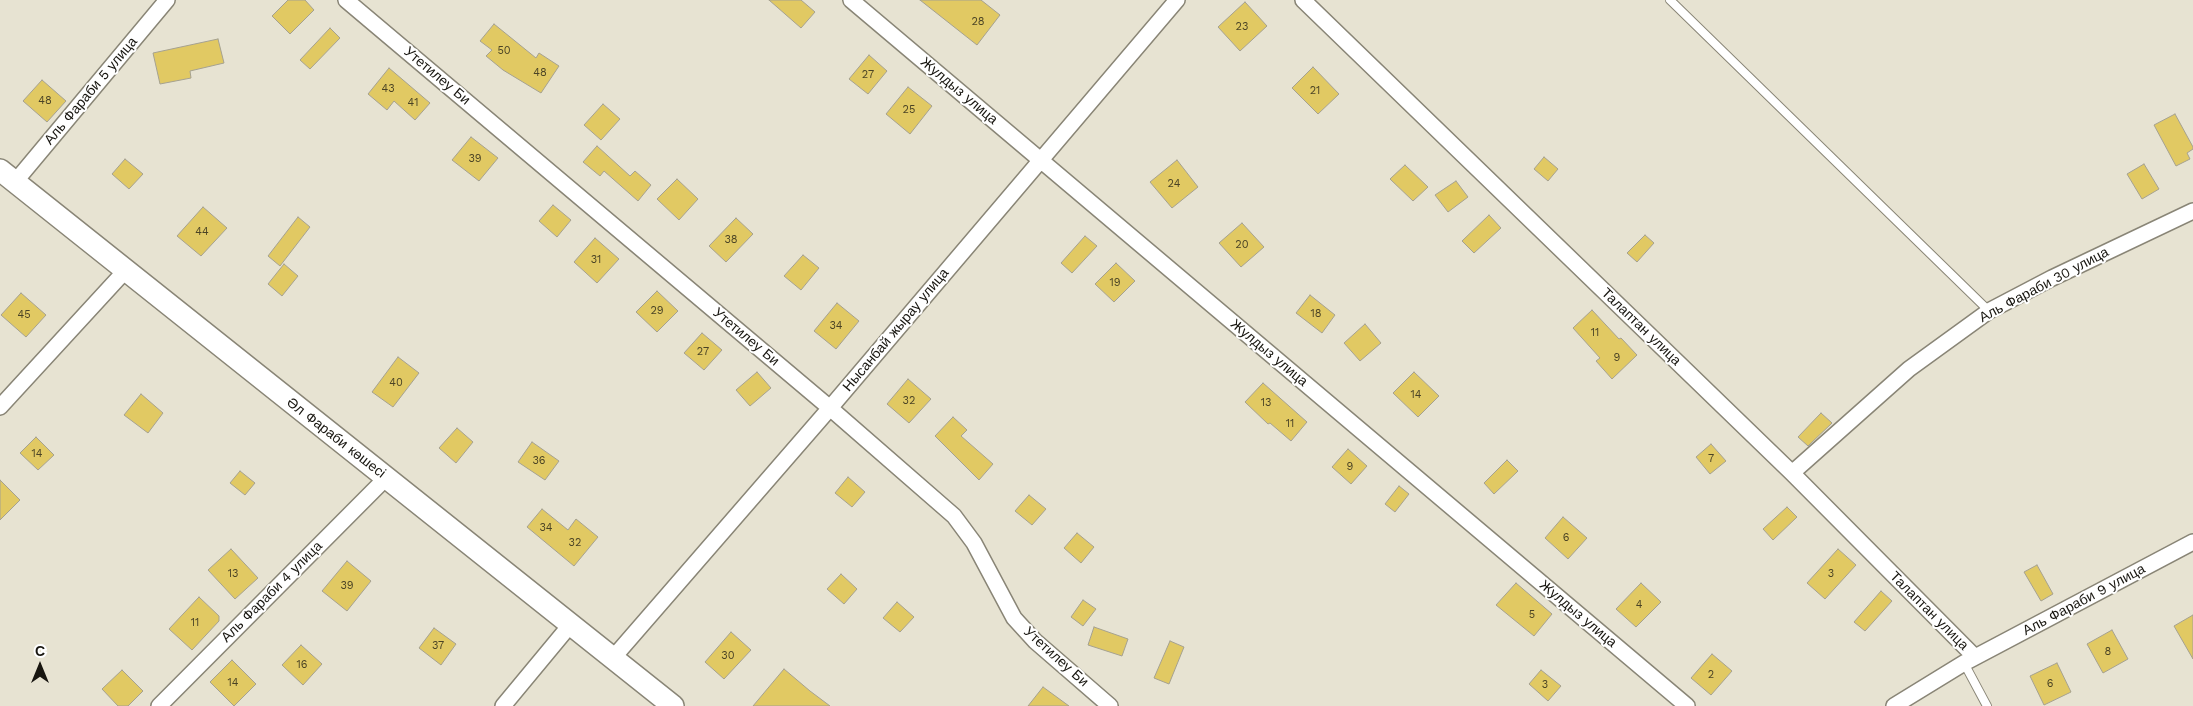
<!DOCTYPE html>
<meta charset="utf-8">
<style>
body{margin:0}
#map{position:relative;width:2193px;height:706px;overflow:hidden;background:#e7e3d2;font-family:"Work Sans",sans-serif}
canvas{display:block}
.north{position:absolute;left:15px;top:641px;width:50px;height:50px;-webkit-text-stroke:4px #fff;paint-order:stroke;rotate:0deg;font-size:14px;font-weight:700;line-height:20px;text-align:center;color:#181610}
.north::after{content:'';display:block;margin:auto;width:18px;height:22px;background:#181610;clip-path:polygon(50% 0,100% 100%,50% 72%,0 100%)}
</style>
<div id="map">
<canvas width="2193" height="706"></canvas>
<div class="north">С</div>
</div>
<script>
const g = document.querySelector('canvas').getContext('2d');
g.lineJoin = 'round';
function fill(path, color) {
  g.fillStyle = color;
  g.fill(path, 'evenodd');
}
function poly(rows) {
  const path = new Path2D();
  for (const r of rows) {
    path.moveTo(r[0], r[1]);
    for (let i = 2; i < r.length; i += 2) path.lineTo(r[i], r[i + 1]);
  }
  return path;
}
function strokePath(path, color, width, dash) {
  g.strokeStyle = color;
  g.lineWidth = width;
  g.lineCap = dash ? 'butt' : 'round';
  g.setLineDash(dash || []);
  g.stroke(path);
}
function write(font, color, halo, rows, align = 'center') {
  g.font = font + ' "Work Sans",sans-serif';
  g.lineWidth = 4;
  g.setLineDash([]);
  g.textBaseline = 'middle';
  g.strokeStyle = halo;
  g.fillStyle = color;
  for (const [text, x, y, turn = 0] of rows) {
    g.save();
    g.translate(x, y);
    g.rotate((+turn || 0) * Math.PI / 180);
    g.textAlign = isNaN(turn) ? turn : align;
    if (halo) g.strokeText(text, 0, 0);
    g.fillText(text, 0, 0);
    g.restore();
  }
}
const building = poly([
 [288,0,305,0,314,10,290,34,272,16,288,0],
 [769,0,801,0,815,12,801,28,769,0],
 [920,0,981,0,1000,15,977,45,920,0],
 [1245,2,1267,26,1240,51,1218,27,1245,2],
 [494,24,536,58,539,53,559,66,541,93,503,70,486,56,492,50,480,41,494,24],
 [330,28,340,38,310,69,300,60,330,28],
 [218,39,224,63,190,71,191,78,160,84,153,53,218,39],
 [869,55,887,71,868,94,849,79,869,55],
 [1313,67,1339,94,1318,114,1292,88,1313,67],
 [389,68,430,103,415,120,394,101,387,110,368,94,389,68],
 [42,80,66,101,47,122,23,101,42,80],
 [908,87,932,106,910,134,886,114,908,87],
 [603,104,620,119,601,140,584,125,603,104],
 [2175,114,2193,147,2193,149,2187,153,2190,159,2176,166,2154,125,2175,114],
 [471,137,498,158,479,181,452,160,471,137],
 [597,146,630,176,635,171,651,185,638,201,604,171,600,176,583,162,597,146],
 [1544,157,1558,169,1548,181,1534,169,1544,157],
 [125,159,143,174,129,189,112,174,125,159],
 [1177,160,1198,187,1172,208,1150,182,1177,160],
 [2144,164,2159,189,2142,199,2127,174,2144,164],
 [1405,165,1428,187,1413,201,1390,179,1405,165],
 [677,179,698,199,679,220,657,199,677,179],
 [1456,181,1468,197,1448,212,1435,195,1456,181],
 [553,205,571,220,557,237,539,221,553,205],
 [203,207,227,228,201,256,177,236,203,207],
 [1489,215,1501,228,1474,253,1462,241,1489,215],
 [298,217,310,227,280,266,268,256,298,217],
 [736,218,753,234,726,262,709,246,736,218],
 [1242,223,1264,247,1241,267,1219,243,1242,223],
 [1645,235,1654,243,1637,262,1627,253,1645,235],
 [1085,236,1097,246,1072,273,1061,263,1085,236],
 [595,238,619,259,597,283,574,262,595,238],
 [803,255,819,268,801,290,784,276,803,255],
 [1116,263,1135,281,1114,302,1095,284,1116,263],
 [284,264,298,276,282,296,268,284,284,264],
 [657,291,678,311,657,332,636,312,657,291],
 [21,293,46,315,26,337,1,315,21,293],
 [1310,295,1335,315,1322,333,1296,313,1310,295],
 [837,303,859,321,836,349,814,331,837,303],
 [1592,310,1619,339,1621,338,1637,355,1612,379,1596,361,1600,358,1573,328,1592,310],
 [1365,324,1381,343,1360,361,1344,343,1365,324],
 [702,333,722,350,704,370,684,353,702,333],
 [398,357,419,373,393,407,372,392,398,357],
 [757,372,771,388,750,406,736,390,757,372],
 [1414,372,1439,396,1418,417,1393,393,1414,372],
 [908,379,931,399,909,423,887,404,908,379],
 [1263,383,1307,422,1291,441,1270,423,1268,424,1245,402,1263,383],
 [141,394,163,413,148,433,124,415,141,394],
 [1821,413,1832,423,1808,446,1798,437,1821,413],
 [953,417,967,430,961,436,993,464,979,480,935,436,953,417],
 [457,428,473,442,456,463,439,448,457,428],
 [36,437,54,455,38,470,20,453,36,437],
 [532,442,559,461,545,480,518,462,532,442],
 [1711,444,1726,461,1710,474,1696,457,1711,444],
 [1348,449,1367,466,1351,484,1332,467,1348,449],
 [1507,460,1518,471,1494,494,1484,483,1507,460],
 [240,471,255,483,245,495,230,483,240,471],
 [848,477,865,492,852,507,835,493,848,477],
 [0,480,20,500,0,520,0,480],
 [1399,486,1409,494,1395,512,1385,504,1399,486],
 [1029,495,1046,509,1032,525,1015,511,1029,495],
 [1787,507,1797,517,1773,540,1763,529,1787,507],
 [542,509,568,530,576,519,598,537,574,566,527,527,542,509],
 [1563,517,1587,538,1568,559,1545,538,1563,517],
 [1077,533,1094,547,1081,563,1064,548,1077,533],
 [231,549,258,578,235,599,208,570,231,549],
 [1838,549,1856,565,1825,599,1807,583,1838,549],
 [347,561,371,581,347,611,322,591,347,561],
 [2037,565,2053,594,2041,601,2024,572,2037,565],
 [841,574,857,589,844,604,827,589,841,574],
 [1516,583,1552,614,1534,636,1496,605,1516,583],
 [1641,583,1661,602,1636,627,1616,609,1641,583],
 [1881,591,1892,601,1865,631,1854,622,1881,591],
 [199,597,219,616,219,621,192,650,169,629,199,597],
 [1083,600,1096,609,1083,626,1071,617,1083,600],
 [897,602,914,617,900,632,883,618,897,602],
 [2193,615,2193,659,2174,626,2193,615],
 [1094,627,1128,639,1122,656,1088,645,1094,627],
 [434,628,456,644,441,665,419,648,434,628],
 [2112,630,2128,659,2103,673,2087,644,2112,630],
 [731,632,751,650,724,679,705,662,731,632],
 [1170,641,1184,647,1169,684,1154,678,1170,641],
 [301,645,322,664,303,685,282,665,301,645],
 [1712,654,1732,671,1711,695,1691,678,1712,654],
 [232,660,256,684,234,706,210,682,232,660],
 [2057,663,2071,692,2044,705,2030,676,2057,663],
 [784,669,810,691,830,706,753,706,784,669],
 [122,670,143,691,128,706,118,706,102,689,122,670],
 [1541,670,1561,686,1548,701,1529,684,1541,670],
 [1043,687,1069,706,1028,706,1043,687]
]);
fill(building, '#e1c963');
strokePath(building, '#a5a190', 1);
const lane = poly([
 [1670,0,1989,311],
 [1964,663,1987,706]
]);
const street = poly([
 [346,0,830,408,954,516,974,543,1014,618,1035,641,1110,706],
 [851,0,1687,706],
 [1303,0,1792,473,1975,657],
 [15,182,167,0],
 [0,407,125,271],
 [1792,473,1909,369,1989,311,2052,278,2193,211],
 [613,658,830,408,1177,0],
 [159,706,386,478],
 [503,706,571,624],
 [1894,706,1964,663,2193,542]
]);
const secondary = poly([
 [0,170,673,706]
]);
strokePath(lane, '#898576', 10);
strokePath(street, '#898576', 18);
strokePath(secondary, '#898576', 24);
strokePath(lane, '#fff', 8);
strokePath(street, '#fff', 15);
strokePath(secondary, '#fff', 21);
write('11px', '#4a4325', null, [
 ["28",978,22],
 ["23",1242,27],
 ["50",504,51],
 ["48",540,73],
 ["27",868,75],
 ["43",388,89],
 ["21",1315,91],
 ["48",45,101],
 ["41",413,103],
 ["25",909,110],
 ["39",475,159],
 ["24",1174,184],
 ["44",202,232],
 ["38",731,240],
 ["20",1242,245],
 ["31",596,260],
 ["19",1115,283],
 ["29",657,311],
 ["18",1316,314],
 ["45",24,315],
 ["34",836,326],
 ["11",1595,333],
 ["27",703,352],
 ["9",1617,358],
 ["40",396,383],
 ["14",1416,395],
 ["32",909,401],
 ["13",1266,403],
 ["11",1290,424],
 ["14",37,454],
 ["7",1711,459],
 ["36",539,461],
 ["9",1350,467],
 ["34",546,528],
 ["6",1566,538],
 ["32",575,543],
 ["13",233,574],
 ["3",1831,574],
 ["39",347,586],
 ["4",1639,605],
 ["5",1532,615],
 ["11",195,623],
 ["37",438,646],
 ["8",2108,652],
 ["30",728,656],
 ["16",302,665],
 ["2",1711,675],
 ["14",233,683],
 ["6",2050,684],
 ["3",1545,685]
]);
write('14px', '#181610', '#fff', [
 ["Утетилеу Би",437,76,40],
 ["Аль Фараби 5 улица",91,91,-50],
 ["Жулдыз улица",959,91,40],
 ["Аль Фараби 30 улица",2044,285,-28],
 ["Талаптан улица",1641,327,44],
 ["Нысанбай жырау улица",896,330,-50],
 ["Утетилеу Би",746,337,40],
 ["Жулдыз улица",1269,353,40],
 ["Әл Фараби көшесі",336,438,38],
 ["Аль Фараби 4 улица",272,592,-45],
 ["Аль Фараби 9 улица",2084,600,-28],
 ["Талаптан улица",1929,611,45],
 ["Жулдыз улица",1578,614,40],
 ["Утетилеу Би",1056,657,42]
]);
</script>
